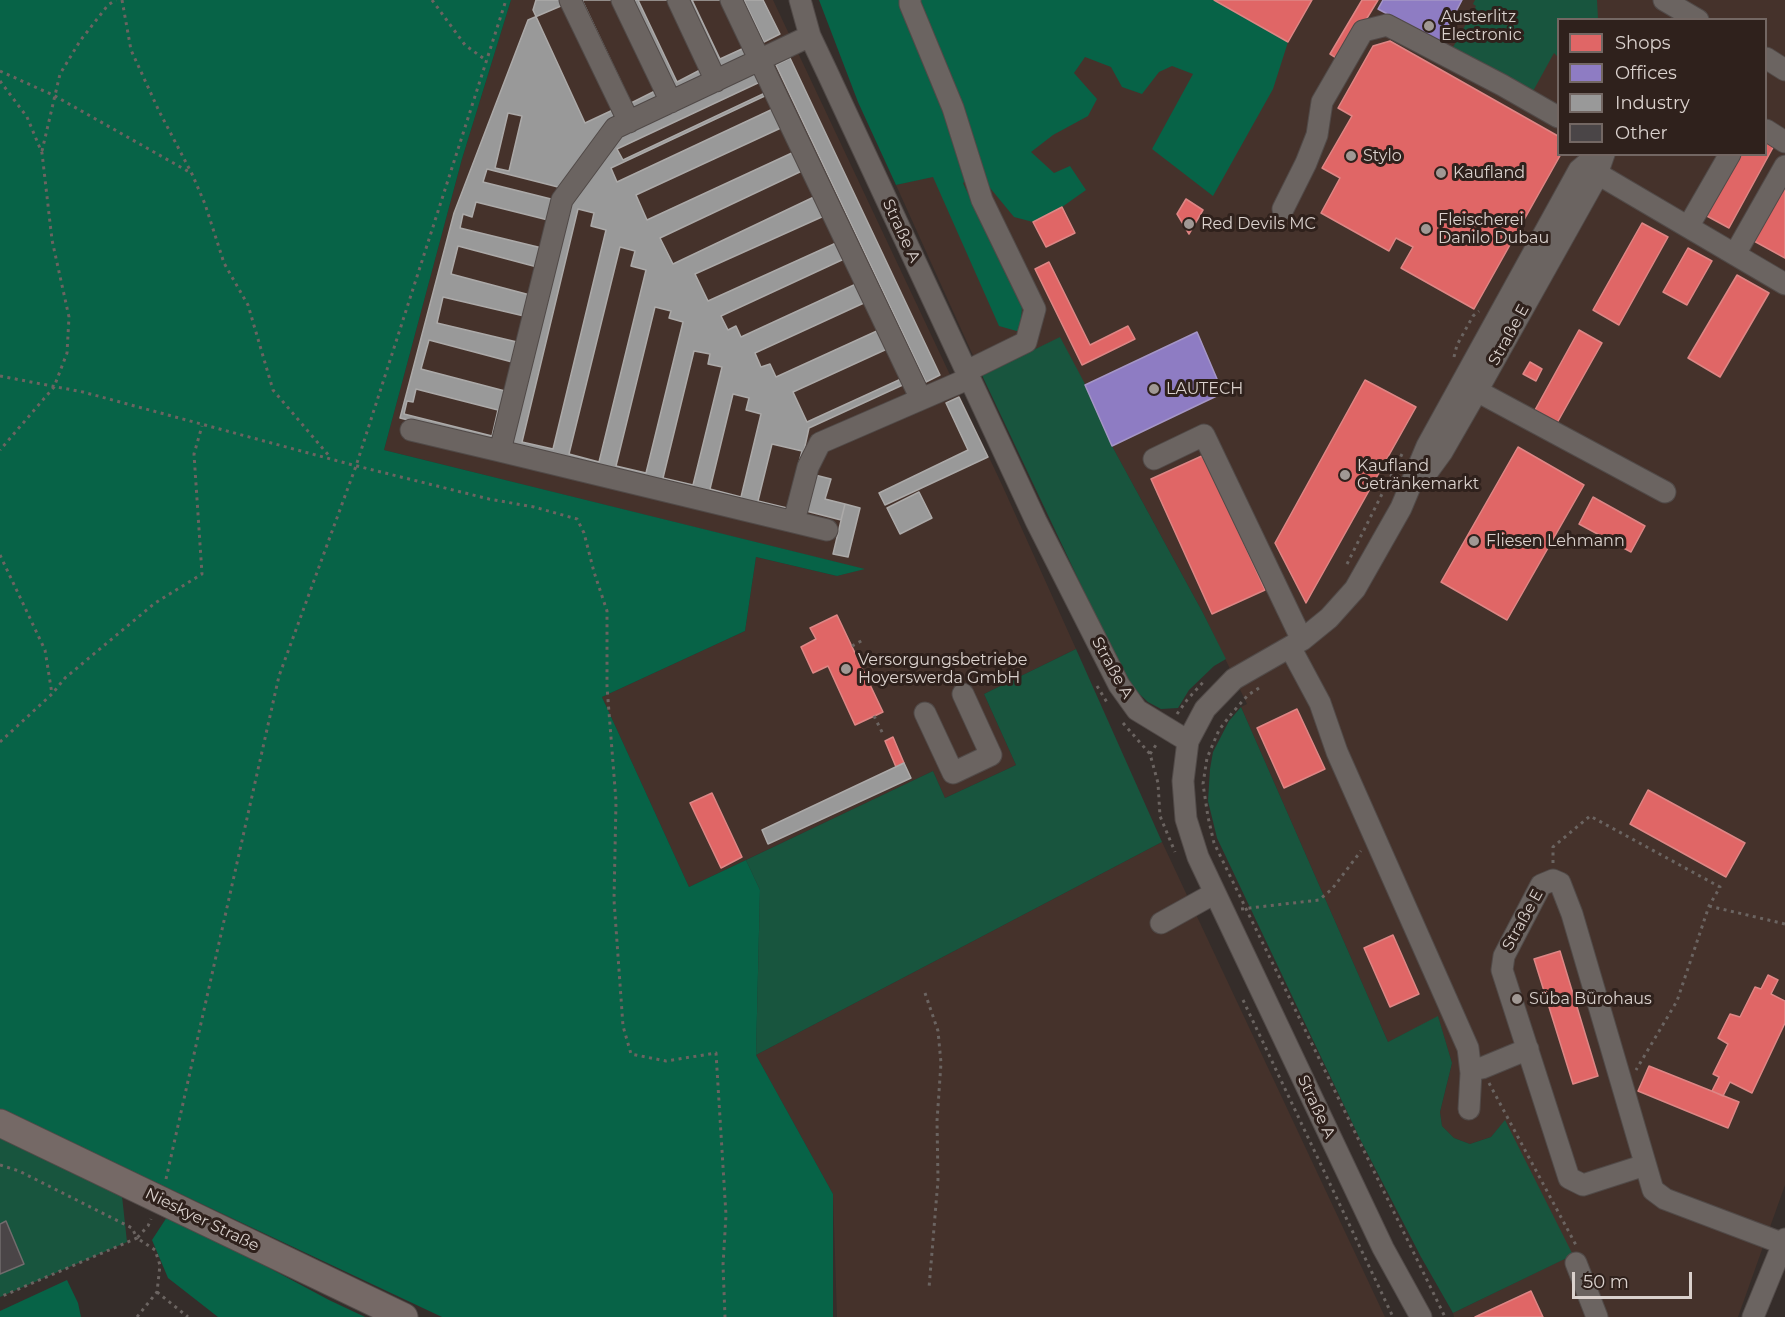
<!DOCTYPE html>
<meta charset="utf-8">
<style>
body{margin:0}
#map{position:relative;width:1785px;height:1317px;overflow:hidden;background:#352d2a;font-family:Montserrat,sans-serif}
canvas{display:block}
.legend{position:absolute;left:1557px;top:18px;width:210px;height:138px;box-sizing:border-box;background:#2f211c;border:2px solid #736763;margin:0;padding:8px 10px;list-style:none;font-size:18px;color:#dad1cd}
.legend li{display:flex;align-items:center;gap:12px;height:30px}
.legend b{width:30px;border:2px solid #736763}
.scale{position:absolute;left:1572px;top:1272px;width:120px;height:27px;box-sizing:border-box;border:3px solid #dad1cd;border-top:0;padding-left:8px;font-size:18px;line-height:21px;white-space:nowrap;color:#dad1cd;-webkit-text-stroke:4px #2f211c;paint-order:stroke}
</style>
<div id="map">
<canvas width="1785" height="1317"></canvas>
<ul class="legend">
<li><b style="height:16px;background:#e06666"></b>Shops</li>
<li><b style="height:16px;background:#8e7cc3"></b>Offices</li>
<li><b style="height:16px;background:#999"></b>Industry</li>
<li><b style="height:16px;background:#4a4547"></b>Other</li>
</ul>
<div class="scale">50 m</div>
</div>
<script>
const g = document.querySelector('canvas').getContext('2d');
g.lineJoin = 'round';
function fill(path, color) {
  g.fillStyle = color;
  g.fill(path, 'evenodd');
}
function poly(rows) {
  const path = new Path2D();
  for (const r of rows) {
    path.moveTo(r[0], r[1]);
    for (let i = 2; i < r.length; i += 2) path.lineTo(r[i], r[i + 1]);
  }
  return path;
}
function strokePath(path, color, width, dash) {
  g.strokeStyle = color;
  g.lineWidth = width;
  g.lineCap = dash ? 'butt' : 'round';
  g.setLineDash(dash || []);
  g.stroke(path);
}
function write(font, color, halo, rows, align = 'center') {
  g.font = font + ' Montserrat,sans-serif';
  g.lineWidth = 6;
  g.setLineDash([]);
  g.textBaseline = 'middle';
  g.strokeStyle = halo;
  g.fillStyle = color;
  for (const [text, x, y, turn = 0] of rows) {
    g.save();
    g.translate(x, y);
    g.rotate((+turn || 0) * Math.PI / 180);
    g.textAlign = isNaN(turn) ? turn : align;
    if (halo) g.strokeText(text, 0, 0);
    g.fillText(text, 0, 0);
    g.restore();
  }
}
fill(poly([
 [511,0,773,0,1003,487,1076,649,984,694,1016,765,945,798,933,771,689,887,602,697,745,631,756,557,837,576,863,569,384,450,462,159],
 [1093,0,1785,0,1785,1185,1738,1317,1454,1317,1453,1313,1572,1255,1505,1121,1491,1137,1470,1144,1454,1138,1442,1126,1440,1112,1452,1063,1438,1017,1388,1042,1241,707,1247,704,1203,613,1112,446,1085,385,1060,338,1013,360,980,371,896,185,933,176],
 [1558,20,1766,20,1766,154,1558,154],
 [1162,842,1385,1317,837,1317,833,1194,756,1055]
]), '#45322b');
fill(poly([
 [1475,0,1597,0,1598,19,1558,20,1558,57,1554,53,1532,93,1452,49,1476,6,1473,4],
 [1060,337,1084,382,1112,446,1203,613,1226,659,1214,666,1189,690,1178,708,1161,709,1148,702,1134,689,1123,674,980,371,1013,360],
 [1076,649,1162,842,756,1055,760,890,746,860,933,771,945,798,1016,765,984,694],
 [1241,707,1388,1042,1438,1016,1452,1063,1440,1112,1442,1126,1454,1138,1470,1144,1491,1137,1505,1120,1573,1255,1453,1313,1421,1257,1360,1139,1217,838,1208,801,1210,769,1213,752,1229,721],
 [0,1138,122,1196,127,1242,0,1297]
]), '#18553e');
fill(poly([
 [0,0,511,0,462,159,384,450,865,569,837,576,756,557,745,631,602,697,689,887,746,860,760,890,756,1055,833,1194,833,1317,442,1317,0,1109],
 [819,0,1214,0,1288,42,1273,89,1213,196,1152,149,1193,74,1172,66,1159,72,1142,94,1122,87,1111,67,1085,57,1074,73,1097,99,1088,116,1053,135,1031,152,1054,173,1070,166,1086,190,1062,207,1033,222,1014,217,977,172,963,183,1022,307,1020,332,999,326,933,177,896,185,858,102],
 [167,1217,200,1231,329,1300,365,1317,218,1317,168,1278,152,1240],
 [67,1280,78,1303,81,1317,0,1317,0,1311]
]), '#076347');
const shops = poly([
 [1214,0,1312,0,1288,42,1214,0],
 [1362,0,1378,0,1341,61,1330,54,1362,0],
 [1390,41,1558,136,1558,154,1561,154,1474,309,1401,268,1413,247,1396,238,1389,251,1321,213,1340,178,1322,168,1352,116,1338,108,1373,46,1390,41],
 [1766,136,1776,142,1729,228,1705,215,1739,154,1766,154,1766,136],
 [1785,186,1785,258,1754,241,1785,186],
 [1186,199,1203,210,1189,234,1177,214,1186,199],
 [1062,207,1075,233,1046,247,1033,222,1062,207],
 [1642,223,1668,237,1619,325,1593,310,1642,223],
 [1688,248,1712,261,1687,305,1663,292,1688,248],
 [1049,262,1090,345,1128,326,1135,339,1082,365,1035,269,1049,262],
 [1737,275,1769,293,1720,377,1688,358,1737,275],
 [1579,330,1602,343,1557,423,1535,410,1579,330],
 [1530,362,1542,369,1536,381,1523,374,1530,362],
 [1365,380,1416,407,1306,603,1275,543,1365,380],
 [1518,447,1584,485,1507,620,1441,582,1518,447],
 [1204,455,1265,590,1212,614,1151,479,1204,455],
 [1593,497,1645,526,1631,552,1579,524,1593,497],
 [837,615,883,712,855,725,828,666,813,673,801,647,816,639,810,628,837,615],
 [1297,709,1325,769,1284,788,1257,728,1297,709],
 [893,737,904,763,896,767,885,741,893,737],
 [1648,790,1745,843,1726,877,1630,824,1648,790],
 [712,793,742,857,721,868,690,803,712,793],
 [1393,935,1419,994,1390,1007,1364,948,1393,935],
 [1560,951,1598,1076,1573,1084,1534,959,1560,951],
 [1768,975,1778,980,1771,994,1785,1001,1785,1023,1752,1093,1730,1082,1723,1096,1712,1091,1719,1077,1713,1074,1728,1044,1718,1038,1730,1014,1740,1017,1755,987,1761,989,1768,975],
 [1649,1066,1739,1102,1728,1128,1638,1091,1649,1066],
 [1531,1291,1543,1317,1475,1317,1531,1291]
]);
fill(shops, '#e06666');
strokePath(shops, '#de8685', 1.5);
const offices = poly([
 [1383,0,1462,0,1440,42,1378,9,1383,0],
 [1197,332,1223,393,1112,446,1085,385,1197,332]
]);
fill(offices, '#8e7cc3');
strokePath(offices, '#a596c6', 1.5);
const industry = poly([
 [536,0,565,0,615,109,585,123,533,10,536,0],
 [575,0,727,0,907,383,809,428,790,514,400,418,454,213,528,20,575,0],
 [582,0,614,0,657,90,631,103,582,0],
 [638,0,670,0,702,69,677,82,638,0],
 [692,0,721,0,744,48,720,59,692,0],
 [744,0,763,0,780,34,764,42,744,0],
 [790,58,940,375,926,382,776,65,790,58],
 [760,82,765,93,623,160,617,149,760,82],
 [769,94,775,108,617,182,611,168,769,94],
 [508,113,522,116,509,171,495,168,508,113],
 [783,127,794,152,647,220,636,195,783,127],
 [487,169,558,187,555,200,483,182,487,169],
 [804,170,816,196,673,264,660,238,804,170],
 [476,202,548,220,542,248,460,228,463,214,472,217,476,202],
 [578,209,594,213,591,226,606,230,553,449,522,442,578,209],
 [824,216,836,243,708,301,695,274,824,216],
 [458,246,537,267,530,295,451,274,458,246],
 [620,247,635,251,631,266,646,270,599,462,569,454,620,247],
 [844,259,856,284,741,337,736,326,728,330,721,316,844,259],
 [443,297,524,316,517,342,437,323,443,297],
 [866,302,879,330,776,377,770,364,761,367,755,353,866,302],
 [655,307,671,311,669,318,683,322,646,473,616,466,655,307],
 [429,340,512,362,505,391,421,369,429,340],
 [887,349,901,379,807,422,793,392,887,349],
 [694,351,710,354,708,364,722,367,693,485,663,478,694,351],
 [416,389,498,410,492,436,404,414,407,401,413,402,416,389],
 [733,394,749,398,746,410,761,414,741,497,710,489,733,394],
 [959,397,988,457,885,505,879,493,968,450,946,403,959,397],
 [772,444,802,451,787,508,758,501,772,444],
 [815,475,831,479,825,499,845,504,841,520,806,511,815,475],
 [919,492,932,518,900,534,887,508,919,492],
 [845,504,860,508,848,557,833,554,845,504],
 [904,763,911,778,768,844,762,830,904,763]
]);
fill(industry, '#999');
strokePath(industry, '#acaaa9', 1.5);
const building = poly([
 [6,1221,24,1264,0,1274,0,1224,6,1221]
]);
fill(building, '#4a4547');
strokePath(building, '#716c6d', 1.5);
const minor = poly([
 [570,0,629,122],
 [622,0,671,102],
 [678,0,716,81],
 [731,0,921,399],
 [800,0,810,36,828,74,1036,521,1119,685,1137,710,1188,741],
 [910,0,910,4,953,108,982,200,1035,309,1026,342,967,371],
 [1664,0,1698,20],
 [810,36,615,128,562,200,500,451,827,530],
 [1766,58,1785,70],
 [1766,130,1785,142],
 [1598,174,1785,284],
 [1283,209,1306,163,1317,135,1322,102,1363,31,1387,25,1502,85,1558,117],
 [1688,227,1730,154],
 [1735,254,1785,166],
 [1477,391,1665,492],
 [411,430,500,451],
 [1154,459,1204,435,1302,640],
 [1423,478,1442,452,1477,391,1595,180,1604,154],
 [794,521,808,467,820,443,970,378],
 [1290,647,1320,703,1337,752,1468,1048,1471,1073,1469,1109],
 [925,713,953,773,991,755,963,694],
 [1161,923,1215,893],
 [1471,1070,1482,1068,1528,1049],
 [1645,1165,1583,1185,1569,1178,1502,970,1504,956,1541,885,1553,880,1560,883,1572,914,1653,1190,1665,1199,1784,1244],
 [1576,1263,1597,1317],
 [1421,1317,1383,1248,1198,857,1186,819,1183,781,1188,741,1205,709,1234,679,1302,640,1329,618,1355,589,1401,508,1427,446,1579,170,1598,154],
 [1753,1317,1785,1239]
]);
const major = poly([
 [0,1123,404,1317]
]);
strokePath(minor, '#514a48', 23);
strokePath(major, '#514a48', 29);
strokePath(poly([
 [122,0,131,50,159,111,192,174,205,204,224,263,248,305,273,390,330,457],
 [432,0,465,45,487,61],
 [0,71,55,96,191,173],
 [0,81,27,117,42,153,52,240,69,317,67,353,54,387,0,450],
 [42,151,60,74,80,41,108,5,116,0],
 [1454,357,1457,345,1473,316,1479,311],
 [0,376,83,392,349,464,489,499,534,507,577,519,584,533,594,572,607,611,607,687,616,801,614,900,623,1026,631,1054,666,1061,716,1053,726,1215,723,1265,725,1317],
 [0,555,45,650,52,694],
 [1347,564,1403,452],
 [852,646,863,640],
 [1097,686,1108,704],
 [1259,688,1248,695,1232,713,1219,730,1207,758,1203,784,1208,817,1214,843,1445,1317],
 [1177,714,1187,700,1205,680],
 [874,716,883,734],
 [1123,723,1150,754,1158,783,1160,816,1175,852],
 [0,742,52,694,65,678,155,603,202,574,194,454,202,426],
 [1150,754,1158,742],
 [1553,863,1553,847,1590,816,1720,887,1709,906,1677,1001,1636,1070],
 [1709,906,1785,924],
 [1241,909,1319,900,1332,889,1361,851],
 [925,993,938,1031,941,1063,937,1121,938,1180,929,1288],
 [1243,1000,1393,1317],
 [1489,1083,1577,1247],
 [0,1165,19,1171,132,1228,137,1238,0,1297],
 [166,1179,279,676,356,466,506,0],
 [157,1292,188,1317],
 [137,1317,157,1292,160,1265,155,1250,137,1238,148,1226,151,1219]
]), '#6b6461', 3, [3, 4.5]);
strokePath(minor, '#6b6461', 21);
strokePath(major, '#756966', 27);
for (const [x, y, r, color] of [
 [1429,26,6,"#a09894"],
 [1351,156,6,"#a09894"],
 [1441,173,6,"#a09894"],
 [1189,224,6,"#a09894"],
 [1426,229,6,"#a09894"],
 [1154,389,6,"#a09894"],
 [1345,475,6,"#a09894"],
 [1474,541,6,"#a09894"],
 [846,669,6,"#a09894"],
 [1517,999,6,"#a09894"]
]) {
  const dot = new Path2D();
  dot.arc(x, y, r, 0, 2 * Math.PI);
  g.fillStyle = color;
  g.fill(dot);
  strokePath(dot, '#2f211c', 2);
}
write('16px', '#dad1cd', '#2f211c', [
 ["Austerlitz",1441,17],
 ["Electronic",1441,35],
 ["Stylo",1363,156],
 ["Kaufland",1453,173],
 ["Fleischerei",1438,220],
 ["Danilo Dubau",1438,238],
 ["Red Devils MC",1201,224],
 ["LAUTECH",1166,389],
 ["Kaufland",1357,466],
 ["Getränkemarkt",1357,484],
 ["Fliesen Lehmann",1486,541],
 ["Versorgungsbetriebe",858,660],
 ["Hoyerswerda GmbH",858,678],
 ["Süba Bürohaus",1529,999]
], 'left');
write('16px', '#dad1cd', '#2f211c', [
 ["Straße A",901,231,65],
 ["Straße E",1509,335,-61],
 ["Straße A",1112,668,61],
 ["Straße E",1523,920,-61],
 ["Straße A",1316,1107,65],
 ["Nieskyer Straße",202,1220,26]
]);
</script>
